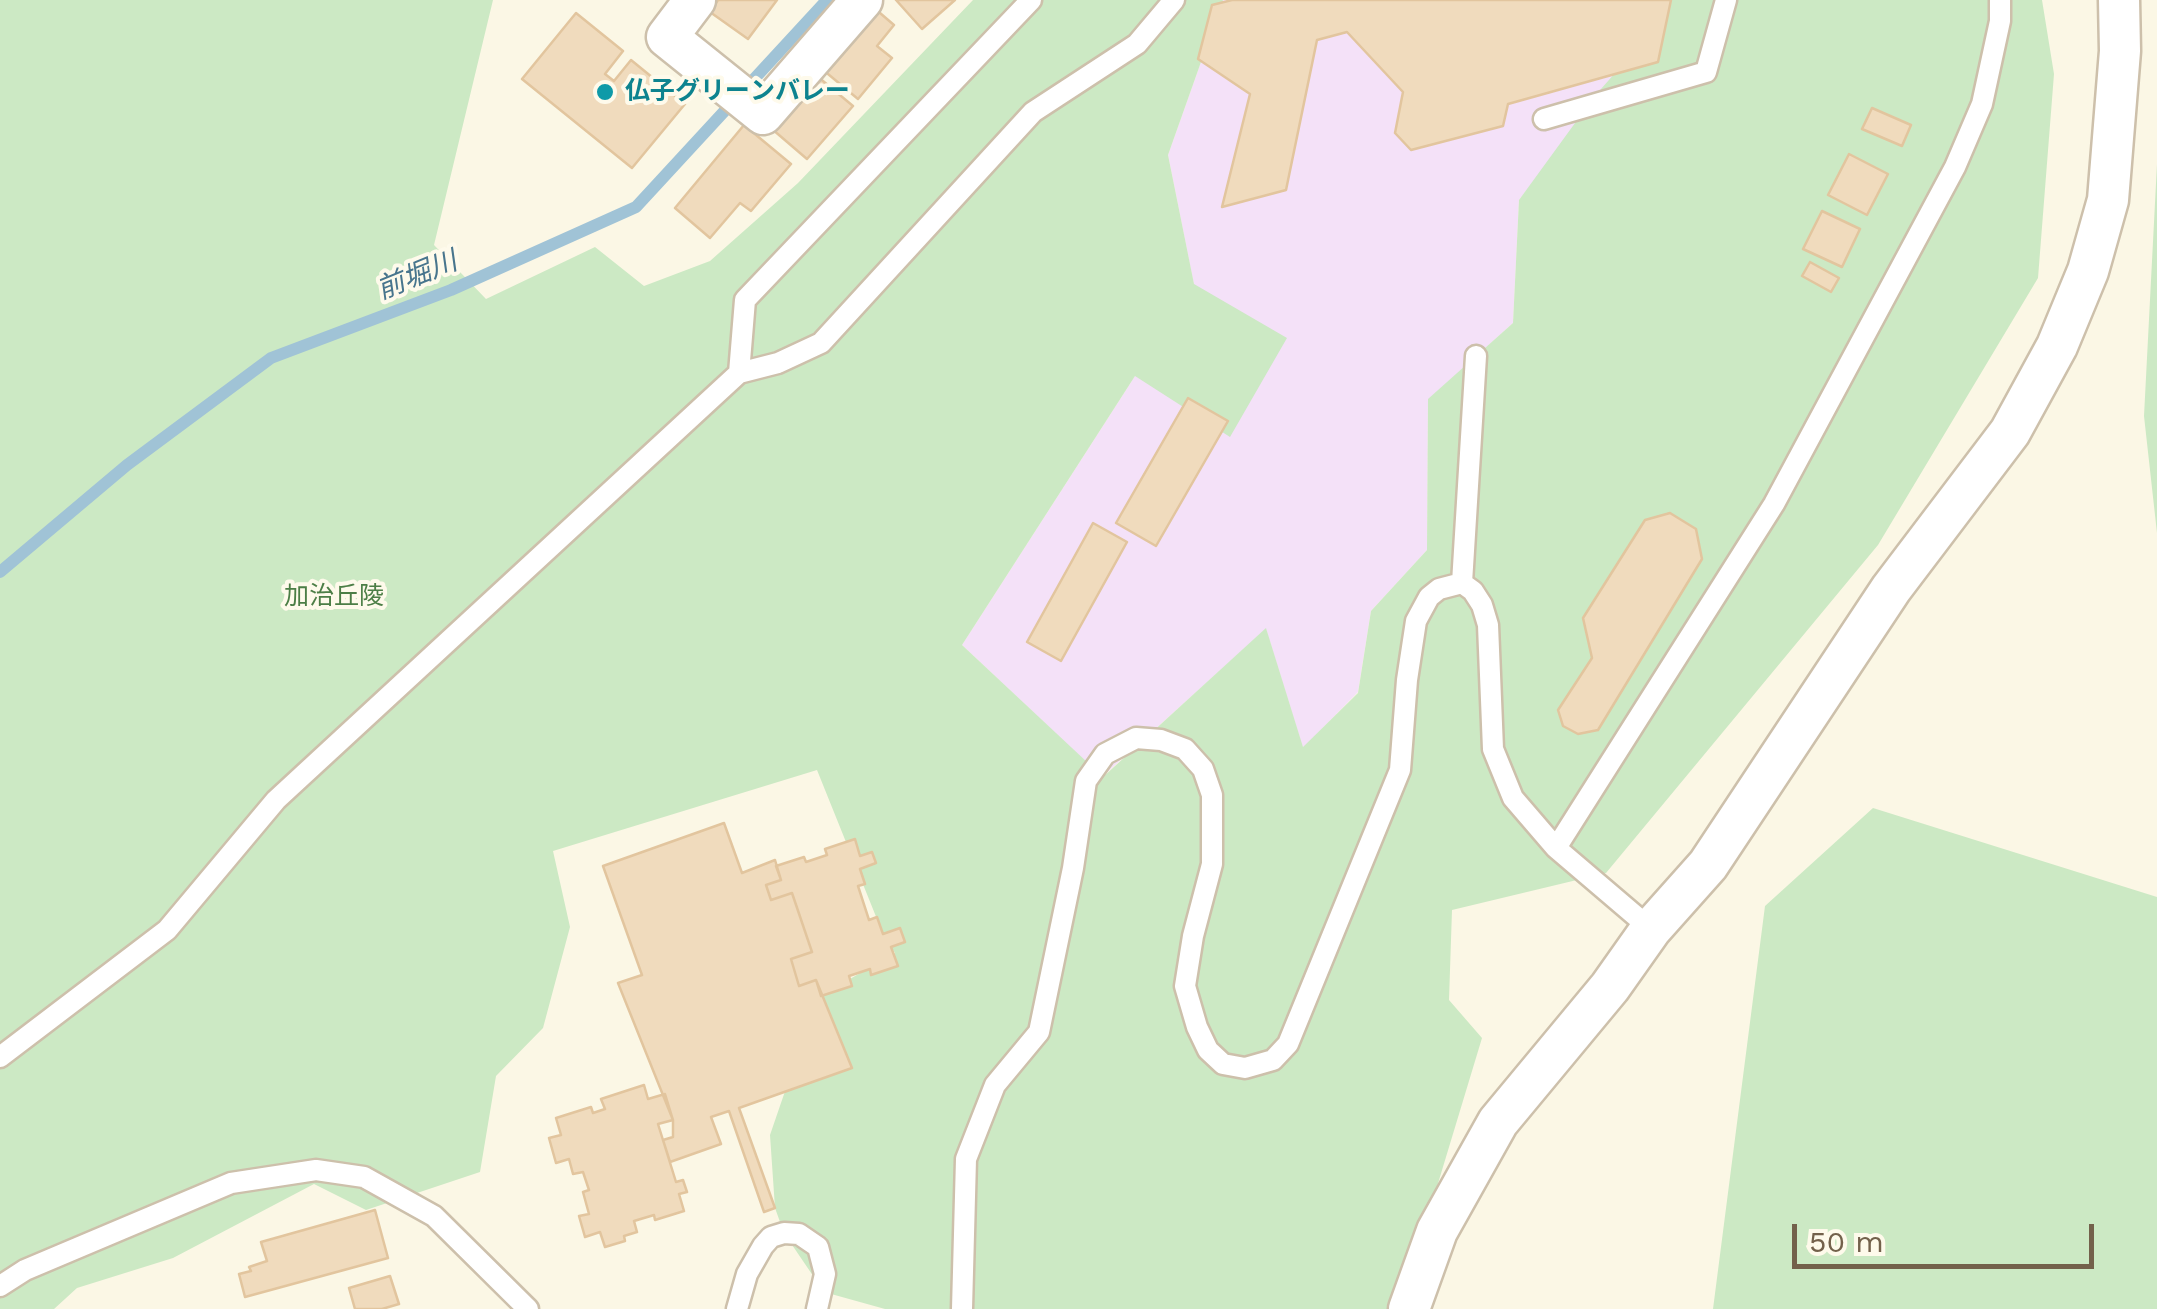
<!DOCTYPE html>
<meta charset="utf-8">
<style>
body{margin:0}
#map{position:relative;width:2157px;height:1309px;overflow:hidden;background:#fbf7e5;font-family:"Work Sans",sans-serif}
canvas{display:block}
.scale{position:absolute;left:1792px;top:1224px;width:302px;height:45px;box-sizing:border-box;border:5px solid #73614b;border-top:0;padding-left:12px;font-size:30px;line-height:35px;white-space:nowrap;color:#73614b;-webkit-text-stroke:8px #fefaeb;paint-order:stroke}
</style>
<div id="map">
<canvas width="2157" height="1309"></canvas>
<div class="scale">50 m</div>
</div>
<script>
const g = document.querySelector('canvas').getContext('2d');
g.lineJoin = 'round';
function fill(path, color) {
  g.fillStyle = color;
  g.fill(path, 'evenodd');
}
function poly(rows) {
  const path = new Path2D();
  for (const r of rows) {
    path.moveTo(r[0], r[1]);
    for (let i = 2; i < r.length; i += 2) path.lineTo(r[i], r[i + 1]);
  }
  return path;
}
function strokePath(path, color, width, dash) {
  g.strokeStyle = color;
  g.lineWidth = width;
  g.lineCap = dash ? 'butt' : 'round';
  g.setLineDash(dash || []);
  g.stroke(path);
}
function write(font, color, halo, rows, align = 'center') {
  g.font = font + ' "Work Sans","Noto Sans JP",sans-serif';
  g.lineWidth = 8;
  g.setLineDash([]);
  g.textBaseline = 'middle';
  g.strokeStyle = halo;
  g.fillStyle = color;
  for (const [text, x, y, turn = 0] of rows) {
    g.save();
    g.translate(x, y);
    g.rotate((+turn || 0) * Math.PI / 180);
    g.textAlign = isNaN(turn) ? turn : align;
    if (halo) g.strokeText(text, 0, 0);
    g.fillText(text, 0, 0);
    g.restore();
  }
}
fill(poly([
 [1223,0,1648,0,1645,40,1519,200,1513,323,1428,400,1427,550,1371,611,1358,692,1303,748,1266,629,1102,777,962,645,1135,376,1286,339,1194,285,1168,155]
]), '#f4e1f8');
fill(poly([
 [0,0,493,0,434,245,486,299,595,247,644,286,710,261,798,183,973,0,1223,0,1168,155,1194,284,1287,338,1230,437,1135,376,962,645,1103,777,1266,628,1303,747,1358,693,1371,611,1427,550,1428,399,1513,323,1519,200,1594,97,1644,40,1648,0,2042,0,2054,74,2038,278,1878,545,1606,873,1452,910,1449,1000,1482,1038,1400,1309,885,1309,824,1292,784,1233,775,1208,770,1135,817,998,895,953,883,934,817,770,553,851,570,927,543,1028,496,1076,480,1172,366,1210,314,1184,173,1258,77,1288,54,1309,0,1309],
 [2157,164,2157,533,2144,416],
 [1873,808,2157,897,2157,1309,1713,1309,1765,906]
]), '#cce9c4');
strokePath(poly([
 [0,572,127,465,271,358,451,290,636,207,827,0]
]), '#a0c3d6', 12);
const building = poly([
 [718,0,777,0,748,39,710,12,718,0],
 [896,0,955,0,922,29,896,0],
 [1232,0,1671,0,1658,62,1508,104,1503,126,1411,150,1395,133,1403,92,1347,32,1317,40,1286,190,1222,207,1250,94,1198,59,1212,5,1232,0],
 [873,7,894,25,877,46,892,58,858,99,822,69,873,7],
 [576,13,623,51,605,74,614,81,631,60,685,104,632,168,522,79,576,13],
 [817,76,853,106,807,159,772,129,817,76],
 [1872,108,1911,125,1902,146,1862,129,1872,108],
 [744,125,791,164,751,211,740,203,710,238,675,208,744,125],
 [1849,154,1888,174,1867,215,1828,195,1849,154],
 [1822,211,1860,229,1842,267,1803,249,1822,211],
 [1810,262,1839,278,1831,292,1802,276,1810,262],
 [1188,398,1228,421,1156,546,1116,523,1188,398],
 [1670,513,1696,529,1702,559,1598,730,1578,734,1563,726,1558,710,1592,658,1583,618,1645,520,1670,513],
 [1093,523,1127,542,1061,661,1027,642,1093,523],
 [724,823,742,873,775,860,781,880,766,885,771,900,792,893,812,952,791,959,799,986,816,980,852,1068,739,1108,775,1208,764,1212,729,1111,711,1117,721,1144,670,1162,663,1140,673,1137,673,1120,618,983,642,975,603,866,724,823],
 [855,839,860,856,872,852,876,863,860,869,865,884,858,886,869,920,877,917,883,934,900,928,905,942,891,947,898,966,871,975,870,969,849,976,852,986,821,996,816,980,799,986,791,959,812,952,792,893,771,900,766,885,781,880,776,866,804,857,806,862,827,855,825,849,855,839],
 [644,1085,648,1099,665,1094,673,1120,658,1124,676,1182,683,1180,687,1192,679,1194,684,1211,655,1220,654,1215,634,1221,637,1232,624,1236,625,1241,605,1247,600,1232,585,1237,579,1216,589,1214,583,1192,589,1190,583,1172,573,1174,569,1159,556,1163,549,1138,561,1135,556,1118,591,1107,593,1113,605,1109,601,1099,644,1085],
 [375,1210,388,1258,245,1297,239,1274,251,1271,249,1267,267,1261,261,1242,375,1210],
 [390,1276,399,1304,382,1309,355,1309,349,1288,390,1276]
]);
fill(building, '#f0dbbd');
strokePath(building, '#e2c59e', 2.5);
const service = poly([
 [1544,119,1706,72,1726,0],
 [739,373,745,300,1031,0],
 [1462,583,1476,356],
 [1556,848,1651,929],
 [0,1057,167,930,276,800,739,373,778,363,821,343,1033,112,1137,44,1174,0],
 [0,1286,25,1270,231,1183,316,1170,364,1177,434,1216,528,1309],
 [737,1309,747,1274,763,1246,771,1237,784,1233,799,1234,818,1247,825,1274,817,1309],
 [962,1309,966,1159,995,1085,1039,1032,1073,868,1086,781,1105,754,1136,738,1161,740,1185,749,1203,769,1212,795,1212,864,1193,936,1185,986,1197,1027,1208,1050,1223,1064,1245,1068,1273,1060,1288,1044,1400,770,1407,680,1416,621,1429,597,1439,589,1462,583,1473,591,1482,605,1488,625,1493,749,1513,798,1556,848,1774,504,1955,167,1982,104,2000,21,2000,0]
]);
const minor = poly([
 [695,0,667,37,763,114,862,0],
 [1409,1309,1437,1231,1498,1122,1610,987,1651,929,1708,865,1891,589,2010,432,2057,346,2088,271,2108,200,2120,51,2119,0]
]);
strokePath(service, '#cdc0ab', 25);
strokePath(minor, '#cdc0ab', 45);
strokePath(service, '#fff', 20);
strokePath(minor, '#fff', 40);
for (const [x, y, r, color] of [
 [605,92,10,"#0f9aa8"]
]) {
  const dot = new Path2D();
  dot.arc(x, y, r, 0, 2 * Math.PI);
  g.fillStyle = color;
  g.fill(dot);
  strokePath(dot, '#fefaeb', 4);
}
write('bold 25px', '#0d838f', '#fefaeb', [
 ["仏子グリーンバレー",625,92]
], 'left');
write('25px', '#4c7e46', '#fefaeb', [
 ["加治丘陵",334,597]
]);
write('italic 28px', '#48758d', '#fefaeb', [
 ["前堀川",417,276,-22]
]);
</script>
